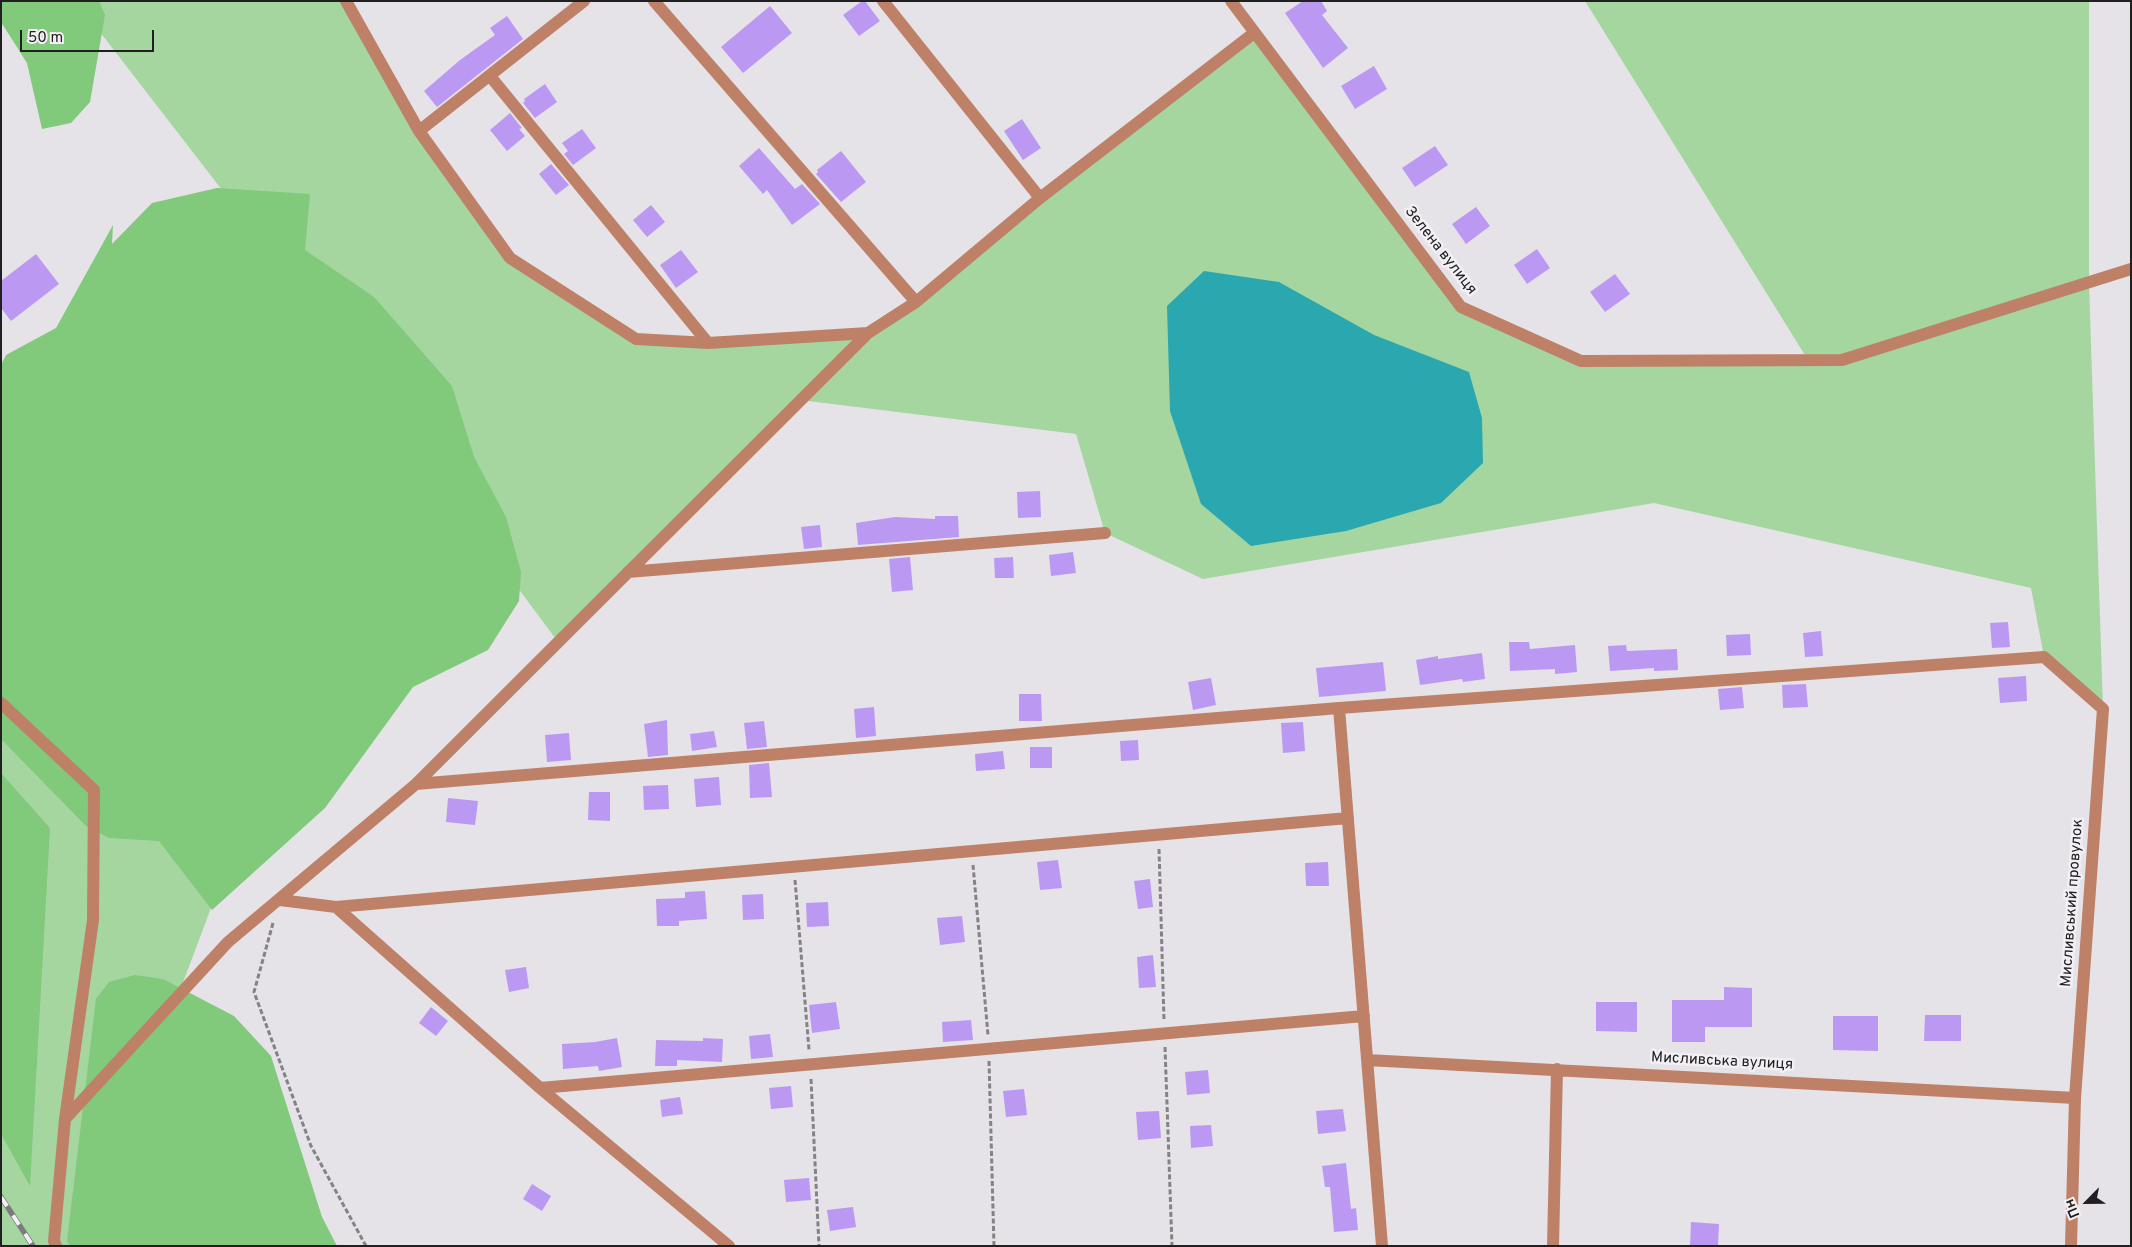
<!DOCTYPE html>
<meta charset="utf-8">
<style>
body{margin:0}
#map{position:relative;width:2132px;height:1247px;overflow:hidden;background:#e5e3e8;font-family:Overpass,sans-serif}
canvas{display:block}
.frame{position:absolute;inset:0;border:2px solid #202021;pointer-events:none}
.north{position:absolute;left:2062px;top:1177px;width:50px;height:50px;-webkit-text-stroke:4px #f2f0f5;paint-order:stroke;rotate:247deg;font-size:14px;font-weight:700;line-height:20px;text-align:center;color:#202021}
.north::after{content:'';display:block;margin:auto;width:18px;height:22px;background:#202021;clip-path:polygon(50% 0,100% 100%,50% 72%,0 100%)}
.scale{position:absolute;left:20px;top:30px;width:134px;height:22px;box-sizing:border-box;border:2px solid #202021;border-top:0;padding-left:6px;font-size:15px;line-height:18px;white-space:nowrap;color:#202021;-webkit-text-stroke:4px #f2f0f5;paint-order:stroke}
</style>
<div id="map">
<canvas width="2132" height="1247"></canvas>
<div class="frame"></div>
<div class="north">Пн</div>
<div class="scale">50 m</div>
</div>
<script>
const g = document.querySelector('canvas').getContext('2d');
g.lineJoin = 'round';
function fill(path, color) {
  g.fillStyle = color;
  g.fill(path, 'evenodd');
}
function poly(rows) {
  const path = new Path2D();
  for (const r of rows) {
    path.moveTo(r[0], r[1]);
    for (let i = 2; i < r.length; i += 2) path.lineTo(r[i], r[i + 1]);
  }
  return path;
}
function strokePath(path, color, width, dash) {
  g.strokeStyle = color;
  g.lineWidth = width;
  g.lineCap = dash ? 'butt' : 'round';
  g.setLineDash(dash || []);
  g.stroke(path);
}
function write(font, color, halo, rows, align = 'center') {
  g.font = font + ' Overpass,sans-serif';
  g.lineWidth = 5;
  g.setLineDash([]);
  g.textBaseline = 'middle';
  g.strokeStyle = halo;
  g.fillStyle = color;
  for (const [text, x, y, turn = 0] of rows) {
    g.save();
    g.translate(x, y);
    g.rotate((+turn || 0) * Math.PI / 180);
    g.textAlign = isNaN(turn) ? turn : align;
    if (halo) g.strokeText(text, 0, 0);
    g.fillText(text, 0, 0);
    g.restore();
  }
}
fill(poly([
 [76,1,346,1,419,131,510,258,636,339,868,333,1254,33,1461,307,1581,361,1808,360,1585,1,2089,1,2089,283,2103,709,2044,657,2031,588,1654,503,1203,579,1105,533,1076,434,800,400,558,642,239,212],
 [1,606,223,876,84,1246,1,1246]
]), '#a5d6a0');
fill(poly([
 [1,1,99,1,105,15,90,102,71,123,42,129,27,63,1,22],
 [217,188,310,194,305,250,374,297,452,386,474,457,506,517,521,572,519,601,488,650,413,687,325,808,212,910,159,841,109,838,86,826,1,739,1,365,6,355,56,328,113,225,112,244,152,203],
 [1,773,50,828,30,1186,1,1134],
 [135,975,163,979,234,1016,271,1056,322,1217,337,1246,70,1246,67,1241,96,999,109,982]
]), '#81c97b');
fill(poly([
 [1204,271,1279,282,1374,335,1469,372,1482,418,1483,463,1441,503,1346,531,1251,546,1201,504,1170,411,1167,306]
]), '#2ba7b0');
fill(poly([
 [862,1,865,1,880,21,859,36,843,15],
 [1303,1,1321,1,1327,11,1322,15,1348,48,1323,68,1285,13],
 [770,6,792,33,743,73,721,47],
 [507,16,523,39,437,107,424,91,460,60,495,35,490,28],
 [1374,66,1387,89,1355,109,1341,86],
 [545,84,557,102,535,118,523,103,525,101,524,99],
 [510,113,522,128,519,129,525,136,507,151,490,130],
 [1022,119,1041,148,1023,160,1004,131],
 [582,129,596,148,573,165,564,154,568,151,562,143],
 [1435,146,1448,165,1415,187,1402,168],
 [759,148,795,189,802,184,820,204,792,225,767,190,763,194,739,166],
 [841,151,866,182,841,202,816,174,818,172,817,170],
 [551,164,569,185,556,195,539,174],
 [651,205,665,222,647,237,633,220],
 [1476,207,1490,226,1466,244,1452,224],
 [1537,249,1550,268,1527,284,1514,265],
 [681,250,698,272,676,288,660,265],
 [36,254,59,284,11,321,1,308,1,281],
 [1615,274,1630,294,1605,312,1590,292],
 [1040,491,1041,517,1018,518,1017,492],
 [935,516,958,516,959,537,858,545,856,523,895,517,935,519],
 [820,525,822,547,804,549,801,527],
 [1073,552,1076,573,1051,576,1049,555],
 [910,557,913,590,892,592,889,559],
 [1013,557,1014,578,995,578,994,558],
 [2008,622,2010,647,1992,648,1990,623],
 [1821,631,1823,656,1805,657,1803,633],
 [1750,634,1751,655,1727,656,1726,635],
 [1509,642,1529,642,1530,649,1575,645,1577,672,1555,674,1555,669,1510,671],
 [1626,645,1627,651,1677,649,1678,670,1654,671,1654,668,1610,671,1608,646],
 [1482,653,1485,679,1463,682,1462,679,1420,685,1416,660,1438,656,1438,659],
 [1383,662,1386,691,1319,697,1316,668],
 [2026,676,2027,701,2000,703,1998,678],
 [1211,678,1216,705,1193,710,1188,682],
 [1806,684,1808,707,1783,708,1782,685],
 [1742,687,1744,708,1720,710,1718,689],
 [1019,694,1041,694,1042,721,1019,721],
 [874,707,876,736,856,738,854,709],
 [667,720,668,755,648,757,644,724],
 [764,721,767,747,747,749,744,723],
 [1303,722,1305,751,1283,753,1281,723],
 [714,731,717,747,692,751,690,734],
 [569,733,571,760,547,762,545,735],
 [1138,740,1139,760,1121,761,1120,741],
 [1030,747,1052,747,1052,768,1030,768],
 [1003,751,1005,769,976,771,975,754],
 [769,763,772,797,750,798,749,765],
 [719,777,721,805,696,807,694,779],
 [668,785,669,809,644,810,643,786],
 [589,792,610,792,610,821,588,820],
 [448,798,478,801,475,825,446,822],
 [1058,860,1062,888,1040,890,1037,862],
 [1328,862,1329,886,1306,886,1305,863],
 [1150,879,1153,907,1138,909,1134,881],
 [705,891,707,919,679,921,679,926,657,926,656,899,685,898,685,892],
 [763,894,764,919,743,920,742,895],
 [828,902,829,926,807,927,806,903],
 [962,916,965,942,940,945,937,918],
 [1153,955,1156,987,1139,988,1137,957],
 [526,967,529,988,509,992,505,970],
 [1724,987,1752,988,1752,1027,1705,1027,1705,1042,1672,1042,1672,1000,1724,1000],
 [836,1002,840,1029,812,1033,809,1005],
 [1596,1002,1637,1002,1637,1032,1596,1031],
 [431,1007,448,1021,436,1036,419,1023],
 [1925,1015,1961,1015,1961,1041,1924,1041],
 [1833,1016,1878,1016,1878,1051,1833,1050],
 [971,1020,973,1040,943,1042,942,1022],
 [770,1034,773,1057,751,1059,749,1036],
 [617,1038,622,1067,599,1071,598,1066,563,1069,562,1044,595,1042],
 [703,1038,723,1039,722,1062,677,1060,677,1066,655,1066,656,1040,703,1041],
 [1208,1070,1210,1093,1187,1095,1185,1072],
 [791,1086,793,1107,771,1109,769,1088],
 [1024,1089,1027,1115,1006,1117,1003,1091],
 [680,1097,683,1114,662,1117,660,1100],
 [1343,1109,1346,1131,1318,1134,1316,1111],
 [1159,1111,1161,1138,1138,1140,1136,1112],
 [1211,1125,1213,1146,1191,1148,1190,1126],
 [1346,1163,1351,1209,1356,1208,1358,1230,1334,1232,1330,1187,1325,1187,1322,1166],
 [809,1178,811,1200,786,1202,784,1180],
 [532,1184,551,1196,542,1211,523,1199],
 [853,1207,856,1227,830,1231,827,1210],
 [1691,1222,1719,1224,1718,1246,1690,1246]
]), '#bb99f3');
strokePath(poly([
 [1159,849,1164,1020],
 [973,865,988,1035],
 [795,880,809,1050],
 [273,923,254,992,311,1146,366,1246],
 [1165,1047,1172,1246],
 [989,1061,994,1246],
 [811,1079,819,1246]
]), '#838285', 3, [5, 2.5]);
strokePath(poly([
 [346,1,419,131,510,258,636,339,708,343,868,333],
 [654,1,916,302],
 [883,1,1040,198],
 [1231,1,1461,307,1581,361,1842,360,2131,269],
 [490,76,708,343],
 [419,131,584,1],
 [628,572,1105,533],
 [1,703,94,790,93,920,65,1119],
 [1339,708,1382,1246],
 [416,784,1339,708,2044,657,2103,709,2075,1098,2071,1246],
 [280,900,336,907,540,1088,729,1246],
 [336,907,1348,818],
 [1367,1060,2075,1098],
 [540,1088,1364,1016],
 [56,1246,54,1241,65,1119,228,942,416,784,868,333,916,302,1040,198,1254,33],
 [1553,1246,1557,1069]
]), '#be8066', 12);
const rail = poly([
 [1,1197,33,1246]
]);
strokePath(rail, '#7c7b7e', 5.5);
strokePath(rail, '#f2f0f5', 4, [11]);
write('15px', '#202021', '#f2f0f5', [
 ["Зелена вулиця",1440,251,52],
 ["Мисливський провулок",2073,903,-86],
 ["Мисливська вулиця",1722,1062,3]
]);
</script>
